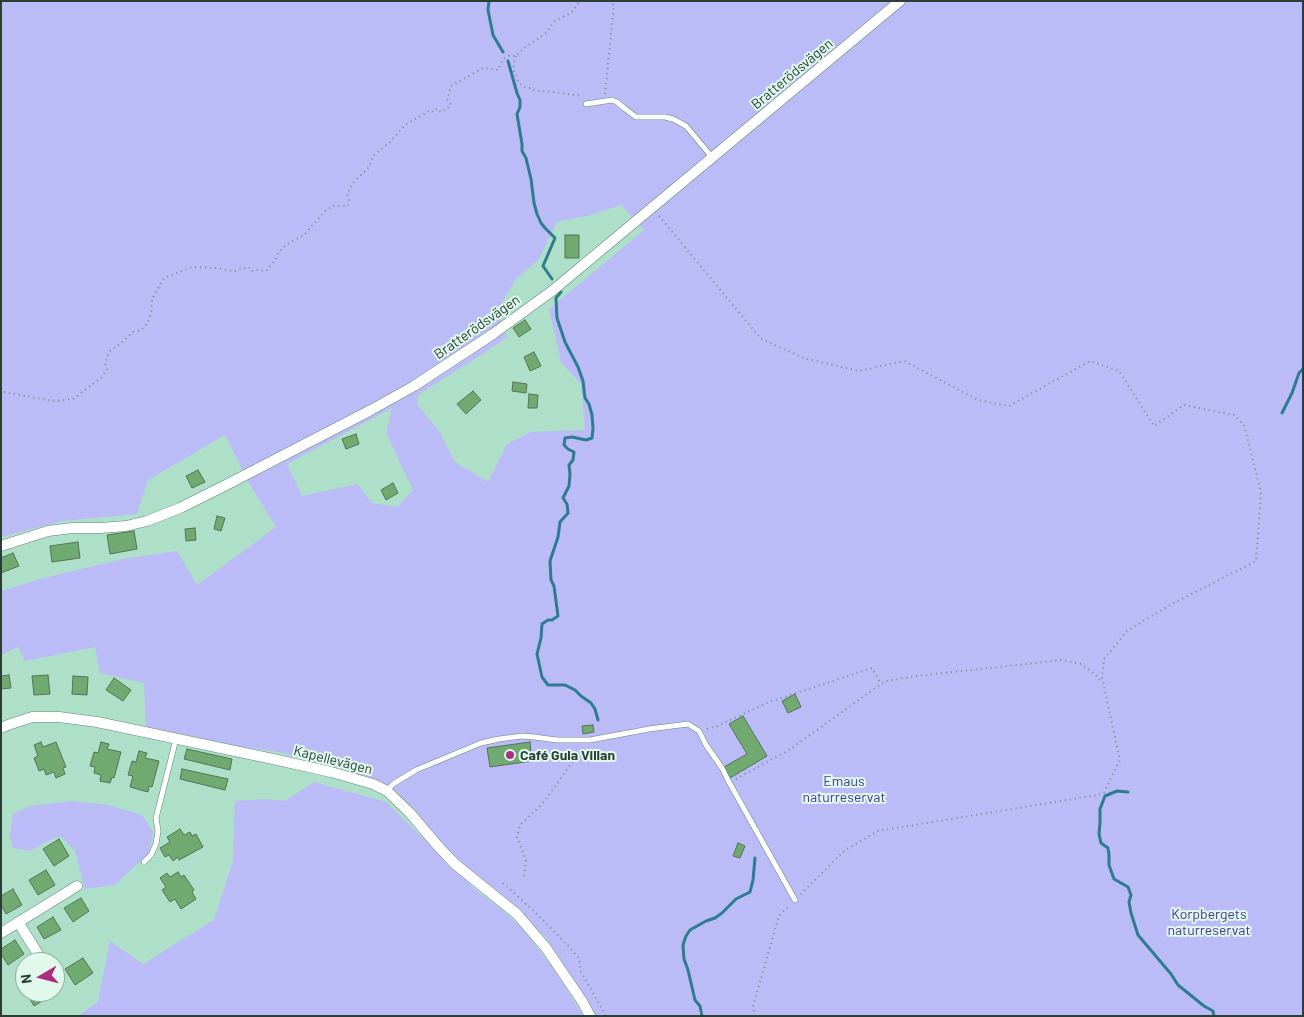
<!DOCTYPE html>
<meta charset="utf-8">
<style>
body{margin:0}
#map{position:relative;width:1304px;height:1017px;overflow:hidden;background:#aedfc8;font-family:Barlow,sans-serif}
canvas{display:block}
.frame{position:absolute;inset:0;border:2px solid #2a3e35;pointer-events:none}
.north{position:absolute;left:15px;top:952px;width:50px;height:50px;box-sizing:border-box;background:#e1f9ed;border:1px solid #98aea3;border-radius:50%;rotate:262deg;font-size:14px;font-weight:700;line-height:20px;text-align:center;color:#2a3e35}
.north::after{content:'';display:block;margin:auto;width:18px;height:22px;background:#ab2f81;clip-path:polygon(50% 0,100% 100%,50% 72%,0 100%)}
</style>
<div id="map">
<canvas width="1304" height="1017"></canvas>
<div class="frame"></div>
<div class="north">N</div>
</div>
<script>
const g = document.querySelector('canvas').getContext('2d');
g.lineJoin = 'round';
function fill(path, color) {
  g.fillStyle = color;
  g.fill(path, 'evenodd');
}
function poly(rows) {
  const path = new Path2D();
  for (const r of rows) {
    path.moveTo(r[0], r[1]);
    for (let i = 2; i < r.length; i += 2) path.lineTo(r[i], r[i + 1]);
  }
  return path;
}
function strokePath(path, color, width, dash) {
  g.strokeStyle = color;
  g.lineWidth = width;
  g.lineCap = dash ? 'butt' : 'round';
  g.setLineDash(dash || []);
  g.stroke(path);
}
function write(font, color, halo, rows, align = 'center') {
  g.font = font + ' Barlow,sans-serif';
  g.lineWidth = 4;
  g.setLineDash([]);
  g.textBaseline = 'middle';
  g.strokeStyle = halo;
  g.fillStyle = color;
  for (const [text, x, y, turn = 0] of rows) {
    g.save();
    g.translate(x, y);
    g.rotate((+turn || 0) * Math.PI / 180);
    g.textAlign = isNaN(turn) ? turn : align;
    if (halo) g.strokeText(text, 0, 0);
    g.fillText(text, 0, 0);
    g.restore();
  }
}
fill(poly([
 [1,1,1303,1,1303,1016,595,1016,573,978,546,938,525,916,503,896,452,857,400,800,357,776,356,772,279,752,243,747,146,727,144,683,100,673,95,647,25,661,18,647,1,655,1,591,40,579,123,559,177,551,197,585,276,527,249,483,225,435,148,480,137,514,62,521,1,537],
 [621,205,644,230,549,309,561,362,581,384,585,430,531,432,507,444,488,482,455,462,439,431,417,404,418,395,482,354,507,337,497,311,515,280,539,259,557,222,591,215],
 [392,408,386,433,413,490,397,507,372,503,357,484,302,496,287,464],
 [314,782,386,802,478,892,501,909,525,931,557,974,583,1016,78,1016,98,1002,110,941,143,964,214,920,233,861,235,801,266,799,285,801],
 [73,801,108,805,142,815,153,832,149,853,115,885,85,889,75,851,60,836,46,842,30,851,13,848,10,836,13,814,30,806]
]), '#bbbbf8');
strokePath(poly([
 [489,1,488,10,493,35,503,52],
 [508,61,517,93,520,100,520,107,517,114,522,144,522,151,526,158,531,179,534,203,537,214,541,223,545,228,555,238,543,266,552,279],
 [561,292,556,298,557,318,565,342,578,367,583,381,585,398,589,404,592,415,593,428,592,438,586,440,572,437,565,438,564,445,568,449,574,452,573,460,569,465,570,474,569,486,563,498,567,504,568,513,560,522,558,537,550,561,551,580,554,586,558,616,552,620,548,620,542,624,541,638,537,654,542,677,548,685,565,685,575,690,581,696,591,703,595,709,598,720],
 [1282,413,1292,393,1299,373,1303,369],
 [1128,792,1117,791,1105,796,1100,809,1100,823,1099,834,1101,843,1108,848,1109,855,1109,865,1114,879,1128,887,1131,895,1129,902,1131,913,1138,935,1171,974,1178,985,1204,1006,1213,1011,1214,1016],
 [702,1016,700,1006,695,1000,688,970,684,959,683,945,686,936,690,930,706,921,715,918,722,913,736,899,750,892,753,880,755,858]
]), '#2e7c91', 3);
const building = poly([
 [565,235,579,235,579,258,565,258,565,235],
 [525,320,531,329,519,337,513,328,525,320],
 [534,352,541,366,530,371,524,357,534,352],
 [513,382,527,384,526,393,512,391,513,382],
 [473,391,481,400,466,414,457,404,473,391],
 [529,394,538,395,537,408,528,408,529,394],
 [356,434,359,444,346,449,342,439,356,434],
 [198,470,205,482,192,488,186,476,198,470],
 [393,483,398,493,386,500,381,490,393,483],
 [217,516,225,518,221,531,214,529,217,516],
 [195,528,196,540,186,541,185,529,195,528],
 [134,531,137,549,110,554,107,535,134,531],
 [78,542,80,558,52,562,50,546,78,542],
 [13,553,19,566,1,573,1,558,13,553],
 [9,675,11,688,1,689,1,676,9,675],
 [48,675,50,694,34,695,32,676,48,675],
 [73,676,88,677,87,695,72,694,73,676],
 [114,678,131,690,123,701,106,690,114,678],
 [795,694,801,707,788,713,782,701,795,694],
 [743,716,767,756,730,778,724,767,747,754,729,724,743,716],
 [593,725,594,732,583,734,582,726,593,725],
 [41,742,43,747,56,742,66,767,63,768,65,774,56,778,54,772,46,775,44,769,39,771,34,758,38,756,34,745,41,742],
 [101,742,109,744,107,749,121,752,114,778,112,777,110,783,100,781,101,775,94,773,95,767,90,766,94,752,98,753,101,742],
 [530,742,532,761,490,767,487,748,530,742],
 [187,749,232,759,230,770,184,759,187,749],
 [139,751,147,753,145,758,159,761,152,787,149,786,148,792,130,787,133,776,128,775,132,761,136,762,139,751],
 [182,769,228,779,225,790,180,779,182,769],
 [180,829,184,835,190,832,192,836,196,834,203,847,179,860,178,857,173,861,169,855,165,857,160,848,170,842,167,837,180,829],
 [59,839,69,856,54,866,43,849,59,839],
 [738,843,745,846,740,858,733,856,738,843],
 [46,870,55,885,38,895,29,880,46,870],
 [178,872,181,877,184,875,194,890,192,892,196,899,181,909,175,899,170,902,162,890,166,887,160,878,167,873,170,877,178,872],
 [13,889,22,905,6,914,1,905,1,896,13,889],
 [81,898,89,911,73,922,64,908,81,898],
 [53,917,61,930,44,939,37,927,53,917],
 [15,940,24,954,8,965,1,954,1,949,15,940],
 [83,958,93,973,75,985,65,969,83,958],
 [26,992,51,992,52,995,34,1006,26,992]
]);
fill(building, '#70aa70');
strokePath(building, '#547354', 1);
const service = poly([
 [586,104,612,100,617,102,624,108,636,117,665,117,673,119,686,126,712,157],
 [387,791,393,784,416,770,481,743,499,739,522,736,534,737,557,740,590,740,649,729,688,724,699,731,706,745,722,768,729,782,795,900],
 [144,862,151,855,156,844,158,831,156,818,176,739]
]);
const minor = poly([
 [1,546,48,531,72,528,100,528,126,526,147,521,180,508,226,485,371,410,414,386,493,334,552,291,900,1],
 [1,728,8,725,32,717,59,717,97,722,273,759,331,772,373,784,387,791,410,813,437,845,455,864,517,914,528,927,546,948,582,1001,590,1016],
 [18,922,43,962],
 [1,933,77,886]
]);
strokePath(service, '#5d8b76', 6);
strokePath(minor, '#5d8b76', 11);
strokePath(poly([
 [516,56,514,62,514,71,519,83,526,88,531,88,536,91,545,91,583,96],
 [605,94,614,5,609,1],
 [659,216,761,339,804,358,859,371,904,361,978,400,1009,406,1090,361,1119,371,1154,426,1184,405,1234,415,1244,425,1261,492,1256,561,1170,605,1127,631,1104,659,1102,677,1120,760,1103,794,878,831,845,850,801,894],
 [1,388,4,392,47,400,57,401,73,399,102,377,107,369,105,364,109,352,121,343,133,332,141,330,147,324,151,314,152,299,164,278,192,267,218,268,225,270,234,271,249,267,251,271,257,270,266,271,276,259,278,253,286,245,304,235,326,210,334,206,348,206,349,200,347,194,353,183,369,167,373,156,390,142,405,125,431,110,433,112,437,109,438,111,442,112,451,105,447,99,451,86,483,68,498,70,503,59,510,55,516,56,523,49,545,34,555,21,571,13,580,1],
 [707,729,717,726,769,702,872,668,881,684],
 [736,779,789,750,881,684,887,681,916,676,1062,660,1081,664,1096,675,1102,683],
 [524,876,526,861,517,837,520,825,544,802,583,747],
 [503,883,537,914,572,950,579,959,581,972,606,1016],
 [755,1016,753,1006,779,916,789,906]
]), '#6d9080', 2, [1, 4]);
strokePath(service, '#fff', 5);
strokePath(minor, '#fff', 10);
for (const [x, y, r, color] of [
 [510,755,5,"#ab2f81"]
]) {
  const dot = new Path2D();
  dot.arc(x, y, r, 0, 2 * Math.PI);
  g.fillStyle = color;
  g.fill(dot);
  strokePath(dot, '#e1f9ed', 2);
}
write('14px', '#2a3e35', '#e1f9ed', [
 ["Bratterödsvägen",792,74,-40],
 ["Bratterödsvägen",477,327,-35],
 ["Kapellevägen",333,760,14]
]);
write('bold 14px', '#2a3e35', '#e1f9ed', [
 ["Café Gula Villan",520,755]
], 'left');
write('14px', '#443a8d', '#e1f9ed', [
 ["Emaus",844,781],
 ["naturreservat",844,797],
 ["Korpbergets",1209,914],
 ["naturreservat",1209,930]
]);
</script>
